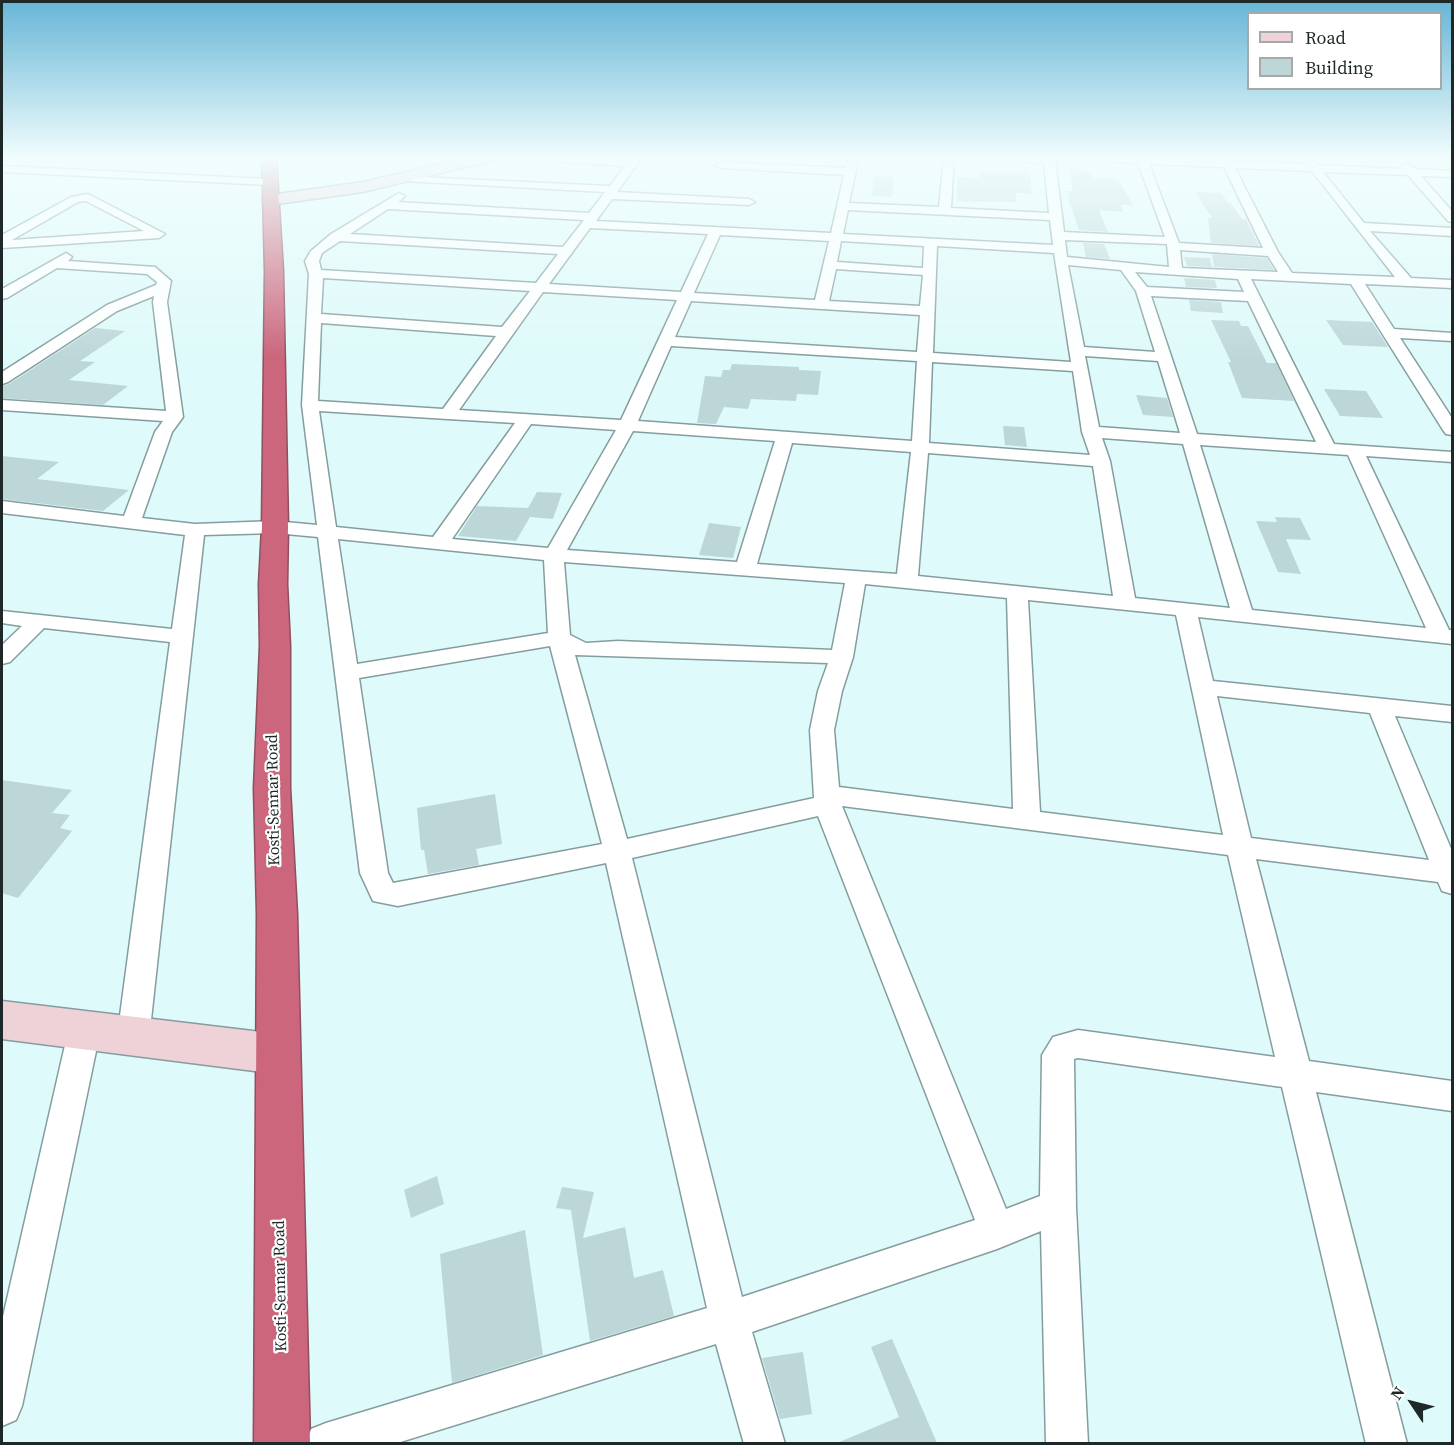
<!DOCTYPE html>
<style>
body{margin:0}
#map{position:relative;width:1454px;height:1445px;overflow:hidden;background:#dffafa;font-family:"Source Serif 4",serif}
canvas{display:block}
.frame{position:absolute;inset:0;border:3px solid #1e2828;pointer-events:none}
.legend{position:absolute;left:1247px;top:12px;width:195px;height:78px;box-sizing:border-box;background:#fff;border:2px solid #a5a9a9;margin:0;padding:8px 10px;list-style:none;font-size:18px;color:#1e2828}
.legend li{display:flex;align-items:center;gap:12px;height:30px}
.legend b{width:30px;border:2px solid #a5a9a9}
.north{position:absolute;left:1382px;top:1373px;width:60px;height:60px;-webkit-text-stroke:4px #fff;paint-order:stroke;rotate:305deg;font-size:16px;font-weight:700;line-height:24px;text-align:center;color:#1e2828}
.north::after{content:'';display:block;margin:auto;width:21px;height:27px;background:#1e2828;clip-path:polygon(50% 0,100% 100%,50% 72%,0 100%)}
</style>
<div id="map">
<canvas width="1454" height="1445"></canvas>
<div class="frame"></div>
<ul class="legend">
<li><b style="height:8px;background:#efd1d8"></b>Road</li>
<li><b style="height:16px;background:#bdd7d8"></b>Building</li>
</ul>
<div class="north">N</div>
</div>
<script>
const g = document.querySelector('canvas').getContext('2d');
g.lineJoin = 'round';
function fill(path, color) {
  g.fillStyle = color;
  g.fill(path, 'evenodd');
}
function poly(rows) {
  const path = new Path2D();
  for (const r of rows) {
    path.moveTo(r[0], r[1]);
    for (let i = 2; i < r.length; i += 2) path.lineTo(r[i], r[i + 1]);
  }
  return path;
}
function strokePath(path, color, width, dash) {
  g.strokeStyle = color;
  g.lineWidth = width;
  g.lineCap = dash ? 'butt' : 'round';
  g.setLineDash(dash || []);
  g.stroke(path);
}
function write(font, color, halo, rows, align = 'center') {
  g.font = font + ' "Source Serif 4",serif';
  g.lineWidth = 4.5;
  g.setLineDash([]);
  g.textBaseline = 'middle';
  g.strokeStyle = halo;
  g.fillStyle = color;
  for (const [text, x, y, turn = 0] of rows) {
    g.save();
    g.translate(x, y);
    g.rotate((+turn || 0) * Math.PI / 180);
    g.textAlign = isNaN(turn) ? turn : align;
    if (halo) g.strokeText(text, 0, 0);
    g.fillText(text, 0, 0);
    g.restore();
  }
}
fill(poly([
 [1069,170,1087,171,1094,178,1118,179,1133,205,1121,205,1123,212,1099,210,1108,232,1079,230,1068,198,1070,197,1068,191,1073,191],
 [979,171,1030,173,1032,194,1016,193,1017,202,957,201,957,177,979,178],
 [874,176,894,177,892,197,872,196],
 [1195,192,1221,193,1228,203,1231,203,1242,219,1246,219,1259,246,1211,243,1208,218,1212,218],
 [1083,243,1104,244,1110,259,1086,257],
 [1212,254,1267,258,1274,270,1214,267],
 [1184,257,1210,258,1212,267,1187,266],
 [1184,278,1215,280,1217,288,1186,287],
 [1189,300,1221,302,1223,313,1191,311],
 [1211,320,1239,321,1241,326,1248,326,1267,363,1276,363,1294,401,1242,398,1228,362,1231,362],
 [1326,320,1372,322,1388,347,1343,345],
 [95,328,125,331,80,361,95,362,69,380,128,386,103,405,2,398,2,386,9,384],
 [732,364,799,367,799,370,821,371,818,395,797,394,796,401,751,399,748,409,724,407,716,424,697,423,705,376,721,377,723,370,730,370],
 [1324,389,1366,391,1383,418,1340,416],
 [1136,395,1167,398,1173,417,1143,415],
 [1003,426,1024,427,1027,447,1005,445],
 [2,456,59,462,37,479,129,490,103,511,2,499],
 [537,492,562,493,553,519,530,517,516,541,458,536,477,506,528,508],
 [1275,517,1300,518,1311,540,1286,539,1301,574,1278,572,1256,521,1277,522],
 [709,523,741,527,733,558,699,555],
 [2,780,72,790,52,813,70,815,60,828,72,831,18,898,2,893],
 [495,794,502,844,476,849,479,865,428,874,424,850,421,850,417,808],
 [437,1176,444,1204,411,1218,404,1190],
 [562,1187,594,1192,583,1238,625,1227,634,1278,663,1270,674,1316,590,1341,571,1210,556,1208],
 [525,1230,543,1355,452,1383,440,1254],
 [892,1339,937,1443,837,1443,899,1417,871,1347],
 [803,1352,812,1414,780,1419,762,1358]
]), '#bdd7d8');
const street = poly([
 [518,156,630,160,633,156,643,156,617,192,749,199,755,202,749,205,612,199,596,221,831,233,844,175,720,168,715,165,720,162,846,168,849,156,859,156,849,203,939,207,944,156,954,156,951,208,1049,213,1044,163,970,159,965,156,1146,156,1221,161,1219,156,1229,156,1232,161,1307,164,1303,159,1309,156,1318,165,1402,169,1401,166,1406,163,1415,169,1452,171,1452,177,1421,176,1452,211,1452,222,1448,221,1408,175,1323,172,1364,223,1452,228,1452,236,1370,231,1411,278,1452,280,1452,288,1365,284,1394,329,1452,333,1452,341,1400,338,1452,418,1452,435,1446,434,1443,430,1351,284,1251,279,1334,444,1452,452,1452,462,1366,456,1449,630,1452,630,1452,644,1198,617,1213,681,1452,706,1452,722,1395,716,1452,851,1452,894,1442,891,1438,882,1256,859,1309,1061,1452,1081,1452,1111,1316,1092,1407,1444,1366,1444,1282,1087,1078,1058,1074,1059,1076,1207,1088,1444,1046,1444,1041,1231,997,1249,752,1332,785,1444,744,1444,716,1344,394,1444,306,1444,311,1429,326,1423,707,1308,606,863,398,906,373,901,360,873,318,537,275,533,204,535,149,1038,144,1048,133,1052,122,1048,117,1038,170,642,44,628,10,662,2,664,2,645,22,626,2,623,2,611,172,629,185,535,2,513,2,501,124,516,155,432,163,421,2,410,2,400,166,411,153,302,154,296,117,311,8,382,2,384,2,372,107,305,156,285,157,282,147,274,57,268,7,298,2,299,2,289,66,253,72,257,68,261,155,267,171,281,167,302,183,417,172,432,142,518,195,524,275,521,317,525,302,405,309,274,305,261,311,251,331,234,399,193,405,196,398,202,589,213,605,192,403,181,399,180,399,176,610,186,625,166,523,159,518,156],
 [1055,159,1138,163,1165,237,1064,232,1055,159],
 [1149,164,1224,167,1263,248,1179,243,1149,164],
 [1235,168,1312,171,1395,277,1292,273,1278,252,1235,168],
 [388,209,584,220,563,247,350,234,388,209],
 [848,210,1050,220,1053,245,843,234,848,210],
 [590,228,708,234,681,292,549,284,590,228],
 [720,235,829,241,815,300,694,293,720,235],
 [1065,240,1167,244,1169,267,1067,257,1065,240],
 [340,241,558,254,536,283,321,270,319,261,322,253,340,241],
 [841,241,924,246,923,268,837,262,841,241],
 [937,246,1054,253,1071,362,933,353,937,246],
 [1180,250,1268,256,1278,272,1182,268,1180,250],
 [1068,265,1121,270,1136,291,1155,352,1084,347,1068,265],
 [836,269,923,275,920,306,829,301,836,269],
 [1135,272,1238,279,1244,292,1147,287,1135,272],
 [323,278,530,291,502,327,321,314,323,278],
 [543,292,677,300,621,420,459,410,543,292],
 [1151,296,1248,301,1316,442,1197,434,1151,296],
 [691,301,920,315,917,352,675,337,691,301],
 [321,323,496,336,443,409,318,401,321,323],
 [671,346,917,361,912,441,638,421,671,346],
 [1085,356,1158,361,1180,433,1099,427,1085,356],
 [932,362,1073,371,1082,432,1090,455,929,443,932,362],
 [319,411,448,419,515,423,433,537,336,527,319,411],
 [531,424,616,430,548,548,452,539,531,424],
 [633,431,775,441,737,562,567,550,633,431],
 [1102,438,1183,444,1230,608,1135,598,1110,461,1102,438],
 [792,443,911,452,897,574,757,564,792,443],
 [1200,445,1348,455,1426,628,1252,610,1200,445],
 [928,453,1093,466,1113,596,918,576,928,453],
 [338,539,544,560,548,633,357,664,338,539],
 [564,562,845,583,832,650,618,641,586,643,570,635,564,562],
 [865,584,1007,598,1013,809,839,787,834,730,842,691,853,657,865,584],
 [1028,600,1176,615,1223,835,1040,812,1028,600],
 [550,646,602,844,393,883,388,873,359,678,550,646],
 [575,655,828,663,818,691,810,730,814,798,627,839,575,655],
 [1217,696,1370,713,1429,860,1251,838,1217,696],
 [842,806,1228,855,1275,1057,1078,1030,1053,1037,1042,1055,1040,1196,1006,1209,842,806],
 [818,816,975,1220,742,1297,632,858,818,816],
 [2,166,269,179,275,182,269,185,2,172,2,166],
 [88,194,165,234,159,238,2,248,2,235,71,197,88,194],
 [86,201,144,231,12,240,78,202,86,201],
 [84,1018,95,1022,100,1032,22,1406,16,1420,2,1426,2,1321,68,1032,73,1022,84,1018]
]);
const secondary = poly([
 [475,156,501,156,499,159,363,192,270,205,262,200,270,195,363,182,475,156],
 [2,1001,278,1034,294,1040,300,1054,294,1068,278,1074,2,1039,2,1001]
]);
const highway = poly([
 [262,156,276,156,283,271,288,527,287,584,290,646,290,788,297,914,310,1444,254,1444,257,914,254,788,260,646,259,584,262,527,265,271,262,156]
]);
strokePath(street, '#849d9e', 3);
strokePath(secondary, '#849d9e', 3);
strokePath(highway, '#8e505f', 3);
fill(street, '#fff');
fill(secondary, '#efd1d8');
fill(highway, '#cb667c');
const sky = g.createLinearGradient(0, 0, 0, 358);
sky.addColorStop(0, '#66b5d6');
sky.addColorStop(0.44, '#f1fdfd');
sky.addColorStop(1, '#f1fdfd00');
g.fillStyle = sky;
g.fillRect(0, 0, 1454, 358);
write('16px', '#1e2828', '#fff', [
 ["Kosti-Sennar Road",274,800,-91],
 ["Kosti-Sennar Road",281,1286,-91]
]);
</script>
